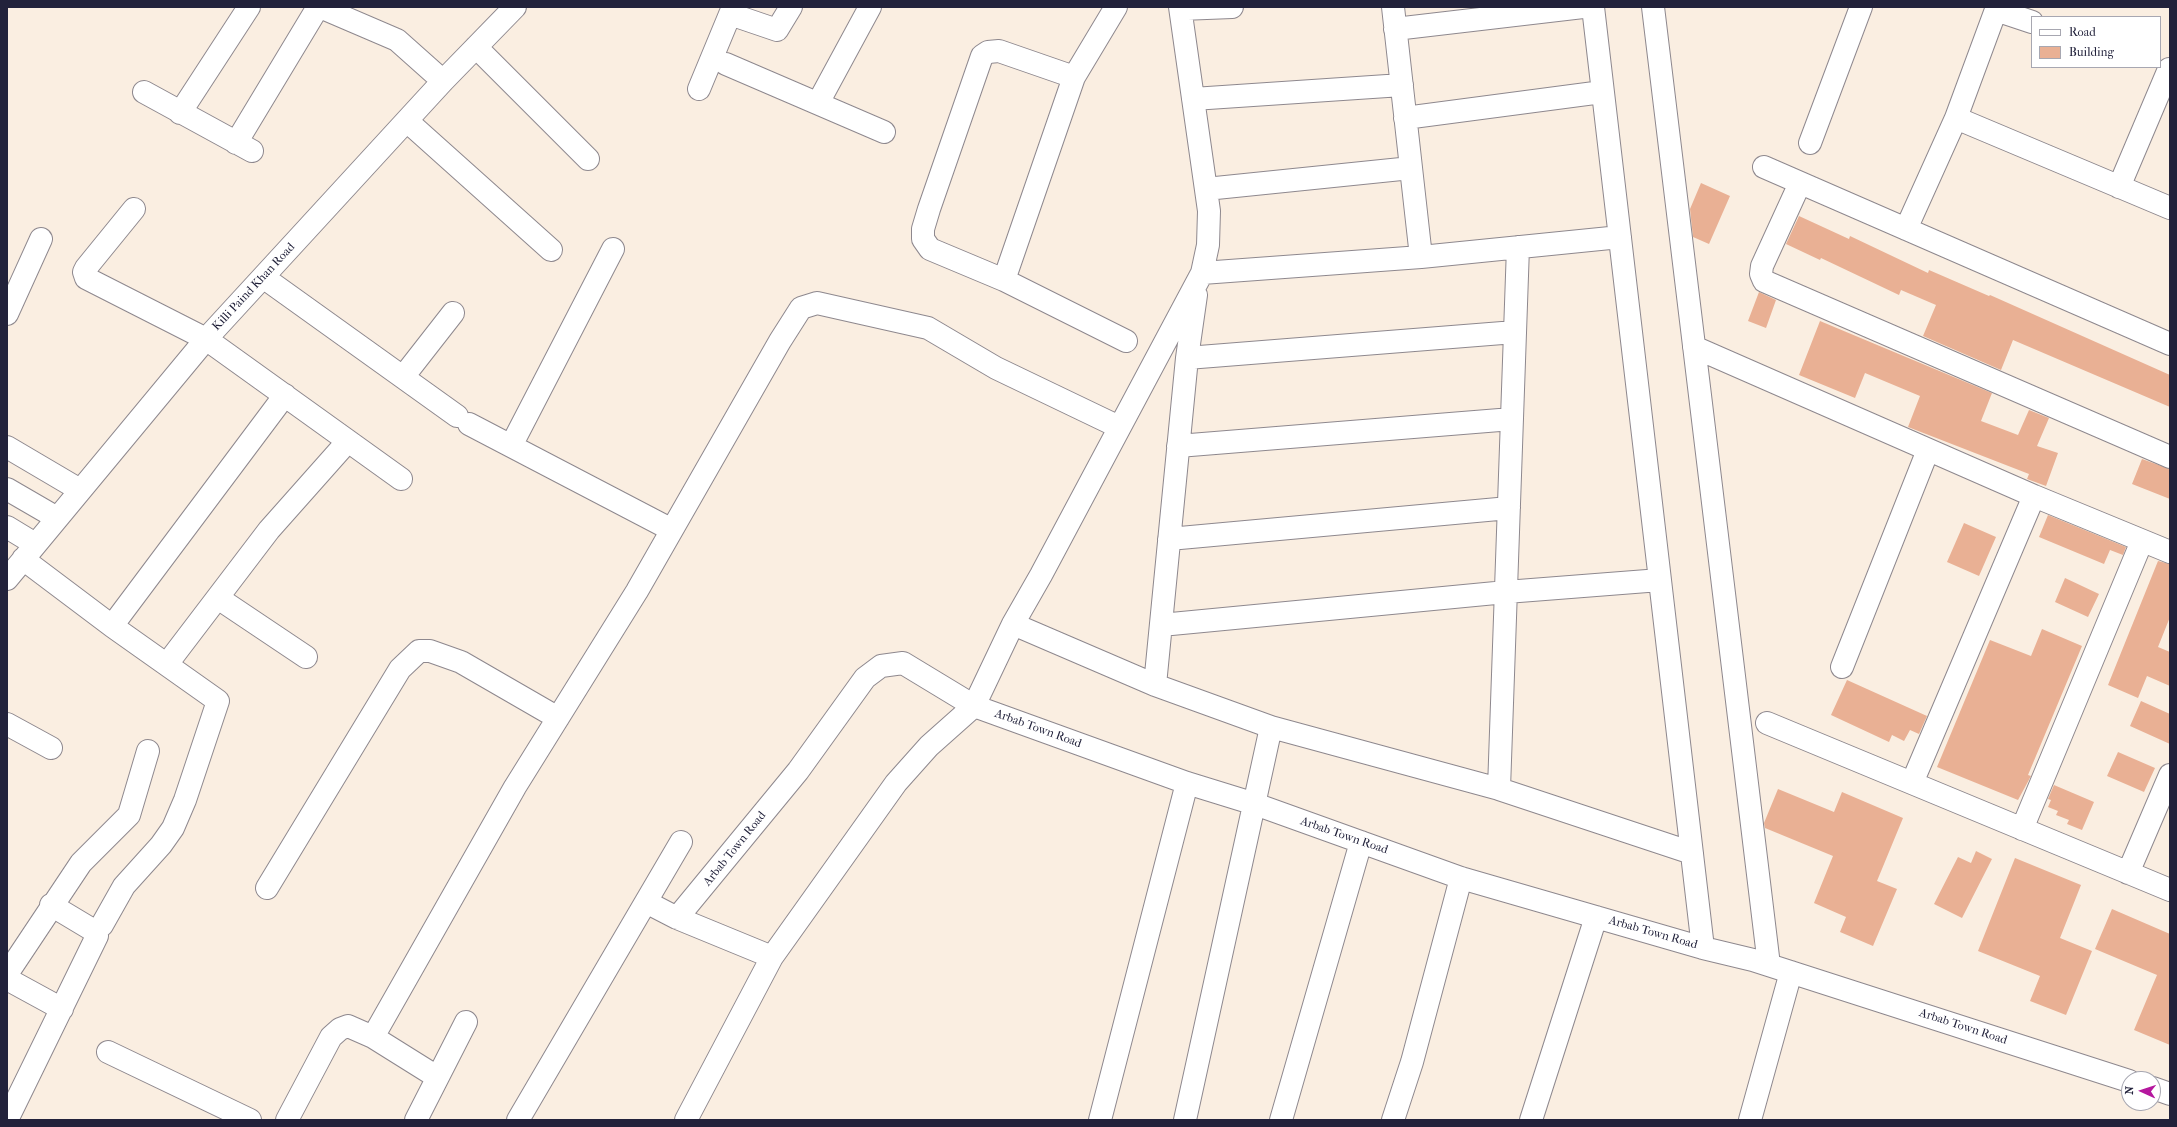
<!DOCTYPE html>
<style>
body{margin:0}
#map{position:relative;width:2177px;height:1127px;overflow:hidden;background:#faeee1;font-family:"IM FELL French Canon",serif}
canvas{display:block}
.frame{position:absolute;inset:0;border:8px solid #22223b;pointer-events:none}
.legend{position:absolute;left:2031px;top:16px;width:130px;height:52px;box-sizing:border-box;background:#fff;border:1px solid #a7a7b1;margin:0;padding:5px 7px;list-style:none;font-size:12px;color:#22223b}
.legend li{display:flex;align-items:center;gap:8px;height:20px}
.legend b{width:20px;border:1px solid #a7a7b1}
.north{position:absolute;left:2121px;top:1071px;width:40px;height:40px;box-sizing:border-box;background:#fff;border:1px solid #a7a7b1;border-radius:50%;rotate:273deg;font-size:11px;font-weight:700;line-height:16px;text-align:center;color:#22223b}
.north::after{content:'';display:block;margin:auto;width:14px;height:18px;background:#b5179e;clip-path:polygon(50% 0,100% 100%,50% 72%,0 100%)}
</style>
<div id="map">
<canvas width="2177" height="1127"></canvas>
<div class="frame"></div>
<ul class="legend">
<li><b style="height:5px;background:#fff"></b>Road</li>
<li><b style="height:11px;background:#e9b094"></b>Building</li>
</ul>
<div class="north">N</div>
</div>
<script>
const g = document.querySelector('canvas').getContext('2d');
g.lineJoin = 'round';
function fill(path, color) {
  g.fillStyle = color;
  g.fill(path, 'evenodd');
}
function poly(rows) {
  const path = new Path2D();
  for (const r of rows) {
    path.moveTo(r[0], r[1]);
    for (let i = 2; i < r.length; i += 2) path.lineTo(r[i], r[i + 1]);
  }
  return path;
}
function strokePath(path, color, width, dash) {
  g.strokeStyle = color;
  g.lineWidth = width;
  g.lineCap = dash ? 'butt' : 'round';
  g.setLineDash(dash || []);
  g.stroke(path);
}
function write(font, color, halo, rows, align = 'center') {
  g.font = font + ' "IM FELL French Canon",serif';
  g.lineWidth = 3;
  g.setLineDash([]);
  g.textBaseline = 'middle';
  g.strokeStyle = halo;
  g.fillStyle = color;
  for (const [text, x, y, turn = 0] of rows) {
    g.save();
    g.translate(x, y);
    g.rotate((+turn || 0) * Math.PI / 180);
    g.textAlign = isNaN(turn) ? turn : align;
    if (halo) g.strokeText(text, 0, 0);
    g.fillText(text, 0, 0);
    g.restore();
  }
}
fill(poly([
 [1701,183,1730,196,1709,244,1693,237,1690,209],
 [1799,216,1849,239,1850,236,1928,273,1929,270,1989,296,1990,295,2170,375,2170,407,2013,340,2001,370,1923,336,1936,305,1901,290,1899,295,1821,258,1820,260,1786,244],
 [1759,292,1776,300,1766,328,1748,321],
 [1820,321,1992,393,1981,421,2018,435,2029,410,2049,418,2037,446,2058,453,2046,486,2027,479,2029,474,1908,427,1920,396,1865,373,1855,398,1799,375],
 [2142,459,2170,469,2170,499,2132,484],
 [2048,515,2126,547,2123,555,2110,550,2104,564,2039,537],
 [1964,523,1996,537,1979,576,1947,562],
 [2158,561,2170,564,2170,617,2158,647,2170,652,2170,686,2147,676,2138,698,2108,685],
 [2065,578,2099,594,2088,617,2055,602],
 [2042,629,2082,646,2028,775,2031,776,2018,800,1937,767,1990,640,2031,656],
 [1847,680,1927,716,1919,734,1910,730,1904,741,1892,735,1889,742,1831,715],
 [2141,701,2170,714,2170,744,2130,726],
 [2118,752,2155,768,2144,792,2107,776],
 [2054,785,2094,802,2082,830,2067,824,2069,820,2056,815,2058,811,2048,807,2051,800,2048,799],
 [1778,789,1834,812,1842,792,1903,818,1877,881,1897,889,1873,946,1840,932,1846,917,1814,903,1833,856,1765,828,1764,823],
 [1976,851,1992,859,1962,918,1934,904,1958,857,1971,863],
 [2015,858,2081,885,2060,938,2092,951,2066,1015,2030,1001,2040,976,1978,951],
 [2112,909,2170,934,2170,1045,2134,1030,2157,975,2095,949]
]), '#e9b094');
const minor = poly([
 [320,7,397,40,443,81],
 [1393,7,1421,257],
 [1593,7,1703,948],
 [1653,7,1769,965],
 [1181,9,1232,7],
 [1996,10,2032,22],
 [730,14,777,30,791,7],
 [1395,29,1583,7],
 [476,47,588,159],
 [726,64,884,132],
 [1074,77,999,51,988,52,982,56,929,209,923,229,923,239,930,249,1004,280,1126,341],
 [699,89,733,7],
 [144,92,252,151],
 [1193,99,1402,85],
 [818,103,870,7],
 [180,113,249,7],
 [1405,118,1602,92],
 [1956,118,2170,208],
 [407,121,551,250],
 [236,143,318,7],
 [1810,143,1861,7],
 [1764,167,2170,344],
 [1800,183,1762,266,1761,274,1764,281,2170,457],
 [2119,187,2169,69],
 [1206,189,1411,168],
 [134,209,86,268,84,272,86,278,206,339,401,479],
 [1906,229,1956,118,1997,7],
 [1202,273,1421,257,1620,237],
 [263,277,457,416],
 [1004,280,1074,77,1116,7],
 [7,314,41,239],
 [1694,347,2034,496,2170,552],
 [1187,358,1515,332],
 [403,377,453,313],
 [469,424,672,530],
 [511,446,613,249],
 [1178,446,1512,419],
 [7,447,80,490],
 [7,489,57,518],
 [7,527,35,544],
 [1169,539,1509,508],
 [23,559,112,626,218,701,185,800,173,828,161,845,124,886,102,925],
 [7,579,206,339,443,81,515,7],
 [218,598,306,657],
 [1013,624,1155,685,1271,727,1499,789,1692,853],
 [1161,625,1506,592,1660,580],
 [112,626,285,395],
 [167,664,269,530,348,441],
 [1842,667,1928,450],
 [1155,685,1187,358,1196,295],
 [1767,723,2170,890],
 [7,724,51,748],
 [1912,783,2034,496],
 [1499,789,1518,247],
 [2022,829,2142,541],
 [2128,873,2170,775],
 [267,888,400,669,419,651,430,651,461,662,558,718],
 [646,902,677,918,772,957],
 [677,918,798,771,865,678,881,666,903,663,974,706,1187,783,1255,804,1461,878,1703,948,1753,960,2129,1081],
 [7,974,81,863,129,815,148,751],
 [7,979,62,1009],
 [373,1037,437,1077],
 [108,1052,250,1120],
 [2153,1088,2170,1094],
 [7,1120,97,936,96,932,51,905],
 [287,1120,331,1037,340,1029,348,1026,373,1037,515,787,637,591,780,341,801,308,817,303,928,328,996,368,1119,427],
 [416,1120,466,1022],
 [518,1120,681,842],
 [686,1120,772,957,896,783,929,746,974,706,1013,624,1041,575,1202,273,1208,245,1209,211,1180,7],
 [1100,1120,1187,783],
 [1185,1120,1271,727],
 [1281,1120,1361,842],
 [1393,1120,1412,1062,1461,878],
 [1531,1120,1596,917],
 [1750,1120,1791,972]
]);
strokePath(minor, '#8e888e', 24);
strokePath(minor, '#fff', 22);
write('12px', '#22223b', '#fff', [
 ["Killi Paind Khan Road",254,287,-47],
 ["Arbab Town Road",1038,729,20],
 ["Arbab Town Road",1344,836,19],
 ["Arbab Town Road",735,849,-51],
 ["Arbab Town Road",1653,933,16],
 ["Arbab Town Road",1963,1027,18]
]);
</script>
